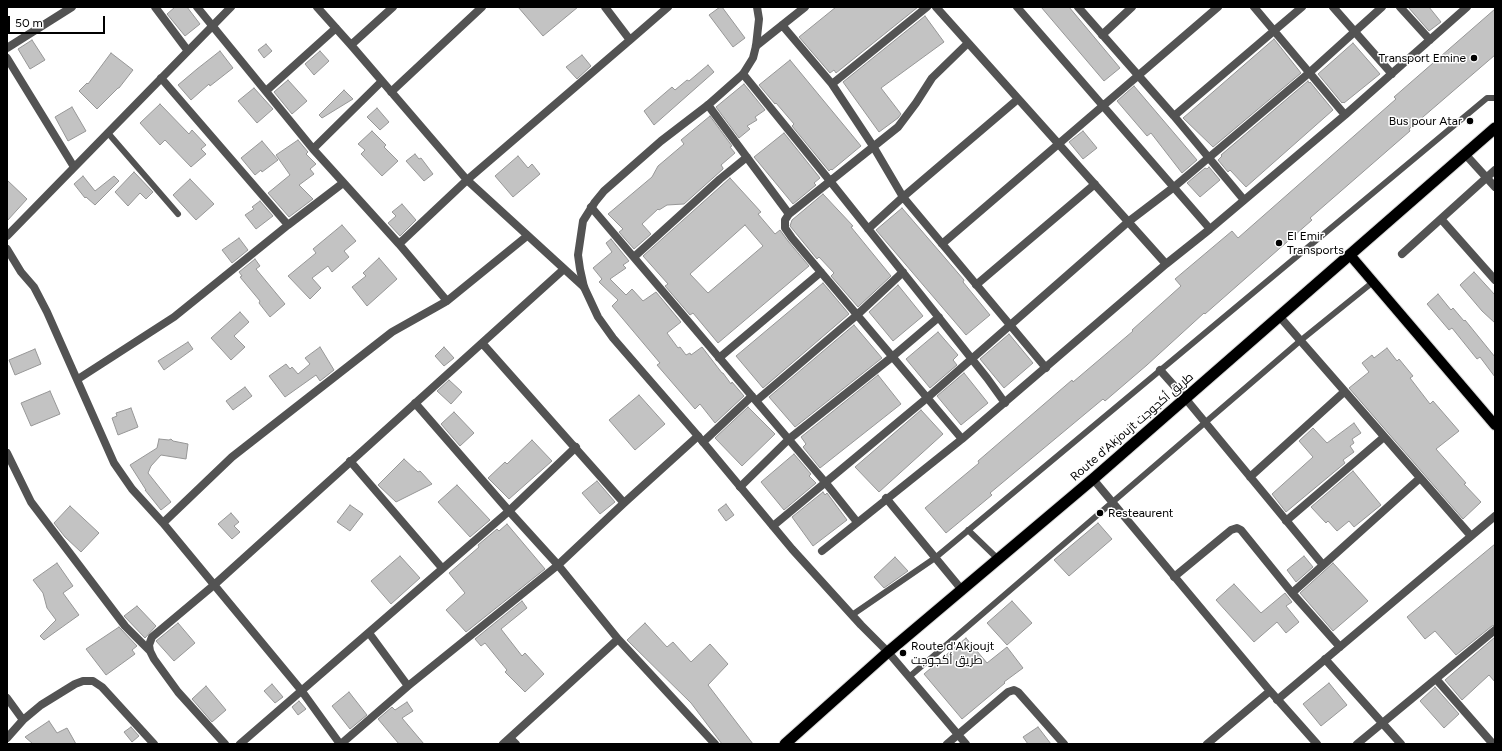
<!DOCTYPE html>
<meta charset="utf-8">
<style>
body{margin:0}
#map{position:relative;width:1502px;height:751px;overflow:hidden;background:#fff;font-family:Figtree,sans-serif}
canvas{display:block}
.frame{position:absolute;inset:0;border:8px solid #000;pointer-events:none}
.scale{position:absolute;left:8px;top:16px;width:97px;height:18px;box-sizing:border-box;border:2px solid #000;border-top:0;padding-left:5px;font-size:12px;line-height:14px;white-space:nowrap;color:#000;-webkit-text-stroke:3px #fff;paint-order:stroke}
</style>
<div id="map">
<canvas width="1502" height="751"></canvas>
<div class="frame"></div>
<div class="scale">50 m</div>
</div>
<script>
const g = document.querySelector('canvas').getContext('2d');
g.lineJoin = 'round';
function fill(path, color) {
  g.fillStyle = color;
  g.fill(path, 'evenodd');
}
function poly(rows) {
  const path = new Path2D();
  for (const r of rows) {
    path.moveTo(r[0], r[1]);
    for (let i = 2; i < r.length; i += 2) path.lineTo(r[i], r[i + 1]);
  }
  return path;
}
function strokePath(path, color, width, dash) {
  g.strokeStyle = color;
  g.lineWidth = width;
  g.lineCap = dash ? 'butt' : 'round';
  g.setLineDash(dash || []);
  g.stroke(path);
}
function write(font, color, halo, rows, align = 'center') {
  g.font = font + ' Figtree,Cairo,sans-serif';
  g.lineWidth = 3;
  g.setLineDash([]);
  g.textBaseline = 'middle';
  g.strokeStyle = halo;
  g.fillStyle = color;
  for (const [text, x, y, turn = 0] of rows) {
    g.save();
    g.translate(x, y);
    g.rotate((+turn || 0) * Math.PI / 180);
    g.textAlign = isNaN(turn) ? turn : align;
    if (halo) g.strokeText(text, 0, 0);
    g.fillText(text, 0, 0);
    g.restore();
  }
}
const building = poly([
 [175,7,187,7,200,24,185,36,167,14,175,7],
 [518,7,578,7,543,36,518,7],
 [720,7,722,7,745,38,733,47,709,15,720,7],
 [836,7,918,7,836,73,834,70,830,73,799,37,836,7],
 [1041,7,1069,7,1120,68,1104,81,1041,7],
 [1408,7,1429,7,1441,22,1429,31,1408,7],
 [1495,9,1495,55,1409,129,1410,131,1310,218,1312,220,1205,314,1204,313,1147,365,1105,401,1103,399,990,493,992,495,946,533,925,508,979,463,978,461,1072,380,1073,382,1133,331,1132,330,1181,286,1175,279,1232,231,1238,238,1396,99,1394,97,1495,9],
 [925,16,944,42,881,88,901,114,898,118,879,132,843,82,925,16],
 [1274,39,1301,73,1213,147,1183,118,1274,39],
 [32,40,45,60,30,69,18,49,32,40],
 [1353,43,1380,74,1344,103,1343,102,1342,103,1318,74,1353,43],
 [266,44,272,51,264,58,258,50,266,44],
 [220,51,233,68,210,86,209,84,191,100,178,85,197,69,220,51],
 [320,51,329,61,314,75,305,64,320,51],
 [111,53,133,70,119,88,118,88,97,109,79,91,87,83,88,84,111,53],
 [582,55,591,66,577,79,566,67,582,55],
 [790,60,861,146,832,170,831,169,829,171,792,126,794,124,776,103,775,104,759,85,790,60],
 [708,65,714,72,654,125,644,111,672,87,675,90,687,80,689,81,708,65],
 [288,80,307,101,292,114,274,92,288,80],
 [1308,81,1309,83,1310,82,1333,110,1246,187,1230,170,1228,172,1218,160,1222,156,1221,155,1308,81],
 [744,84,765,110,755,117,757,120,747,126,750,129,739,138,716,107,744,84],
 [1134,86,1197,160,1182,173,1151,133,1147,136,1117,101,1134,86],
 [254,88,273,109,257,123,238,101,254,88],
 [344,90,353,99,322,118,319,115,344,90],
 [160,104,189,134,192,130,206,145,201,149,206,154,191,167,165,140,160,145,140,123,160,104],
 [72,107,86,131,68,141,55,117,72,107],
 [377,108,389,122,380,130,367,117,377,108],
 [710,116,732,146,730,147,735,153,721,165,723,168,723,169,684,204,667,205,659,210,658,209,642,224,651,234,634,249,619,232,623,229,608,214,652,177,658,166,684,144,681,140,710,116],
 [372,131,386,145,384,147,398,161,382,176,361,154,365,150,358,144,372,131],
 [1083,131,1097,148,1083,159,1069,142,1083,131],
 [784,133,820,178,814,183,816,185,793,204,754,157,784,133],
 [298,140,308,152,306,154,316,164,310,169,314,174,299,185,313,199,289,217,268,193,290,175,276,155,298,140],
 [262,141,278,160,262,172,261,170,255,175,241,158,262,141],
 [415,154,419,159,421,158,433,174,424,181,406,161,415,154],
 [518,156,528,168,532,164,540,174,513,197,495,176,518,156],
 [1209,167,1220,180,1200,197,1187,183,1205,168,1207,169,1209,167],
 [134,172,153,192,146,199,140,193,128,206,115,192,134,172],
 [83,176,95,191,114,176,119,181,95,205,86,197,85,198,74,184,83,176],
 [730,178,761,212,758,214,775,234,780,230,788,241,809,266,718,343,693,313,690,315,665,286,668,284,643,256,730,178],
 [745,225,763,246,708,293,690,274,745,225],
 [190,179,214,204,196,220,173,195,190,179],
 [7,180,27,199,7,221,7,180],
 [823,194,853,226,851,227,891,276,858,307,831,276,834,273,819,257,817,259,790,226,792,220,823,194],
 [260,201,273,216,256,229,245,215,254,209,252,207,260,201],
 [402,204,416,220,400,236,388,223,396,216,392,212,402,204],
 [902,208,964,280,963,282,990,315,966,335,876,230,902,208],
 [342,225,356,241,344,251,349,257,332,272,328,266,312,278,321,288,310,299,288,276,316,253,313,249,342,225],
 [239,238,248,250,232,263,222,250,239,238],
 [611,239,629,261,623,265,626,268,610,279,626,295,632,289,643,301,656,292,681,322,667,333,678,348,680,347,686,355,690,353,691,355,702,347,722,373,723,373,731,384,732,382,744,396,715,423,700,404,695,409,657,365,660,363,612,306,618,300,599,282,602,279,593,268,612,252,606,243,611,239],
 [379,258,397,279,367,306,352,287,366,276,363,273,379,258],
 [255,259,260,266,256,269,285,304,270,317,259,303,260,301,240,277,242,276,239,272,255,259],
 [1474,272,1495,295,1495,323,1482,311,1460,285,1474,272],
 [823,283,849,314,763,388,736,356,823,283],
 [898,285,923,316,893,341,869,312,898,285],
 [1438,294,1451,310,1453,308,1464,321,1465,320,1495,357,1495,377,1480,357,1477,359,1452,328,1449,330,1427,304,1438,294],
 [240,312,249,322,234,336,245,347,231,360,211,338,240,312],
 [854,325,882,358,795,427,769,397,854,325],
 [938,332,958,355,953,360,957,365,930,388,906,359,938,332],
 [1009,334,1033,363,1004,388,980,359,1009,334],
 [188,342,193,349,164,370,158,361,188,342],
 [320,347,334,370,320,381,316,375,285,397,269,376,286,364,290,369,292,367,298,374,310,364,305,358,320,347],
 [444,347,454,358,444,366,435,356,444,347],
 [1387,348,1397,361,1399,359,1413,376,1410,378,1430,404,1433,401,1459,431,1436,449,1466,483,1464,484,1481,502,1463,519,1349,388,1369,372,1362,363,1372,355,1374,358,1387,348],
 [35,349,41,364,15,375,9,360,35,349],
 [964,373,988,403,961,425,937,396,964,373],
 [878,375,901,404,820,468,803,447,806,444,801,437,878,375],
 [449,380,462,392,451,404,437,391,449,380],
 [245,387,252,396,233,410,226,401,245,387],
 [50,391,60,414,31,426,21,403,50,391],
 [639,395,665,424,635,450,609,420,639,395],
 [748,407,775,434,742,466,715,438,748,407],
 [131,408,138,427,118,435,112,418,117,416,116,413,131,408],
 [921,410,943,434,879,492,855,467,921,410],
 [454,412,474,433,460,446,441,424,454,412],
 [1354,423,1361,433,1352,439,1354,443,1350,446,1354,452,1343,460,1345,463,1286,512,1272,494,1313,457,1299,441,1313,428,1327,443,1354,423],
 [159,439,169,440,171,439,173,441,188,444,186,459,161,455,151,466,148,473,171,502,161,510,145,490,146,490,130,465,157,448,159,439],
 [532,440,552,461,509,499,488,478,505,462,507,464,532,440],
 [794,454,811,474,809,476,816,483,784,510,761,482,794,454],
 [404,459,418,472,420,471,432,484,396,502,378,485,404,459],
 [1353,471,1381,505,1354,527,1349,521,1337,531,1328,521,1326,523,1311,507,1353,471],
 [597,481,615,502,600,514,582,493,597,481],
 [457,485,490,520,470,537,438,502,457,485],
 [823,492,825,495,827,493,847,520,813,546,792,517,823,492],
 [726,504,734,515,726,521,718,510,726,504],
 [350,505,363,514,350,531,337,522,350,505],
 [70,506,99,533,81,552,65,537,54,523,70,506],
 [231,513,239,522,234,526,240,532,232,539,218,524,231,513],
 [1098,523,1112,539,1069,576,1054,560,1098,523],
 [507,524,545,569,466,632,446,610,465,593,449,573,479,547,478,545,497,529,499,531,507,524],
 [1495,544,1495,625,1492,626,1456,655,1435,631,1425,639,1407,617,1495,544],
 [400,556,420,578,391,604,371,581,400,556],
 [1304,556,1313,567,1296,582,1287,570,1304,556],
 [895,557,908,571,884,588,874,577,895,557],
 [57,563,73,586,63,593,79,615,44,640,40,636,56,620,47,608,43,593,33,580,57,563],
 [1333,563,1368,601,1333,631,1300,593,1333,563],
 [1234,584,1261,613,1285,593,1292,602,1286,606,1299,622,1286,633,1277,622,1254,642,1216,600,1234,584],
 [522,601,527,608,501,629,522,656,525,653,544,674,525,692,505,672,507,670,485,643,481,646,475,639,522,601],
 [1012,601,1032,623,1007,645,987,623,1012,601],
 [137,606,156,626,145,638,124,616,137,606],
 [178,623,195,643,174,661,156,641,178,623],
 [645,623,667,647,673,642,691,662,710,644,728,664,708,685,753,744,722,744,691,703,627,640,645,623],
 [119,627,137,646,132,650,135,654,106,675,86,649,119,627],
 [1495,637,1495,682,1489,675,1462,700,1445,680,1495,637],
 [966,638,987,663,1007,647,1023,668,1004,682,1005,683,962,719,924,674,966,638],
 [1329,683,1347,705,1321,726,1303,704,1329,683],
 [272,684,283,697,275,703,264,691,272,684],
 [206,686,226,710,212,722,192,699,206,686],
 [1435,687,1459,714,1444,728,1420,701,1435,687],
 [349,692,367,715,350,729,332,706,349,692],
 [299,701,306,709,298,715,292,707,299,701],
 [407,702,413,711,402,718,424,744,399,744,378,719,392,707,395,710,407,702],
 [49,721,57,733,67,728,76,744,33,744,25,737,49,721],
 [131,727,139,736,132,742,124,732,131,727],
 [1038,727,1051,744,1028,744,1023,737,1038,727]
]);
fill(building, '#c3c3c3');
strokePath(building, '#979797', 1);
const primary = poly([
 [1350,255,1495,425]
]);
const trunk = poly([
 [785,744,888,652,1093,479,1495,128]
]);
strokePath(primary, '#dbdbdb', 12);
strokePath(trunk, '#dbdbdb', 13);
strokePath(poly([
 [108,133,178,214],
 [968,530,998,559],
 [852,615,935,558,1487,98,1495,98],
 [909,677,1300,341,1373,282]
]), '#535353', 6);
strokePath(poly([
 [155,7,188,51],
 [197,7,313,149,399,244,447,301],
 [317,7,351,45,467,180,584,287],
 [605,7,630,40,668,7],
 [936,7,1166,264],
 [1017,7,1210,229],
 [1078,7,1174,116,1244,200],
 [1254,7,1345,115],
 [1333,7,1392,74],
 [1400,7,1430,40],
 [782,25,832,84,873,146,903,197,1046,368],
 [1102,35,1132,7],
 [351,45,393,7],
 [756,46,805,7],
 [7,48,72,7],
 [7,58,74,167],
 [743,74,830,181,987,378,1005,403],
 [161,78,288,225],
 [832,84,927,7],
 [266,91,336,28],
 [391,92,482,7],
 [708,105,789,214],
 [1174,116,1302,7],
 [313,149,382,81],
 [1465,154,1495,187],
 [591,207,825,482,857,522],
 [1441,219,1495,280],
 [868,229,903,197,1018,99],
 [7,236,231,7],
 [399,244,467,180,630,40],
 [942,244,1218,7],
 [7,249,21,272,34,287,47,312,114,463,132,489,163,523,301,690,340,744],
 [1402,254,1495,170],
 [634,257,720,179,747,157],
 [976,285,1095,184],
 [1279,316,1471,536],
 [482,343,624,503],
 [719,358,821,272],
 [1160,370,1185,398,1323,565],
 [78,379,174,317,288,225,343,183],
 [756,401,857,315,903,272],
 [415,403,509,511,558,565,618,639,715,744],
 [962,439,792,238,785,228,785,220,789,214,898,127,916,103,932,78,968,43],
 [703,442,752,396],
 [7,453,31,502,125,626,150,651],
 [350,461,442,568],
 [1250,477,1344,392],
 [1093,479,1270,691,1317,744],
 [740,487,789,439,892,357,939,317],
 [886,498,962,590],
 [1286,521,1384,437],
 [163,523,232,457,392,332,447,301,527,236],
 [773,526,927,398,1128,222,1174,187,1309,73,1382,7],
 [822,551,962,439,1166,264,1210,229,1345,115,1467,7],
 [1174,577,1231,530,1237,528,1241,530,1292,593,1340,647],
 [1292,593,1420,478],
 [369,633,408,686],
 [888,652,966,744],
 [1325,659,1401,744],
 [1436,679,1493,744],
 [7,698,23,720],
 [1277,700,1495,516],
 [7,738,23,720,41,705,75,684,83,681,93,681,102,687,154,744],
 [510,738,516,744],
 [225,744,178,692,154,659,150,651,149,645,152,637,214,585,564,269],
 [240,744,509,511,576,447],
 [341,744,408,686,558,565,624,503,698,436],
 [503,744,618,639],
 [947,744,1008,692,1014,690,1018,692,1064,744],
 [1207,744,1270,691],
 [1357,744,1495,630]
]), '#535353', 8);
strokePath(poly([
 [757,7,759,19,756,46,753,58,743,74,708,105,661,141,604,191,595,202,583,221,578,255,580,269,584,287,598,317,613,338,698,436,792,549,861,625,888,652]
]), '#535353', 8);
strokePath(primary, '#000', 10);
strokePath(trunk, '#000', 11);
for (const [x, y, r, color] of [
 [1474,58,4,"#000"],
 [1470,121,4,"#000"],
 [1279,243,4,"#000"],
 [1100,513,4,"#000"],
 [903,653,4,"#000"]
]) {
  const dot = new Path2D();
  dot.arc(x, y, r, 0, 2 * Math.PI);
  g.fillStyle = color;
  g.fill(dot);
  strokePath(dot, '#fff', 1.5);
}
write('12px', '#000', '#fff', [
 ["Transport Emine",1466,58,"right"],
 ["Bus pour Atar",1462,121,"right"],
 ["El Emir",1287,236],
 ["Transports",1287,250],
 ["Resteaurent",1108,513],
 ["Route d'Akjoujt",911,646],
 ["طريق أكجوجت",911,660]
], 'left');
write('12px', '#000', '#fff', [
 ["Route d'Akjoujt طريق أكجوجت",1132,427,-41]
]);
</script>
